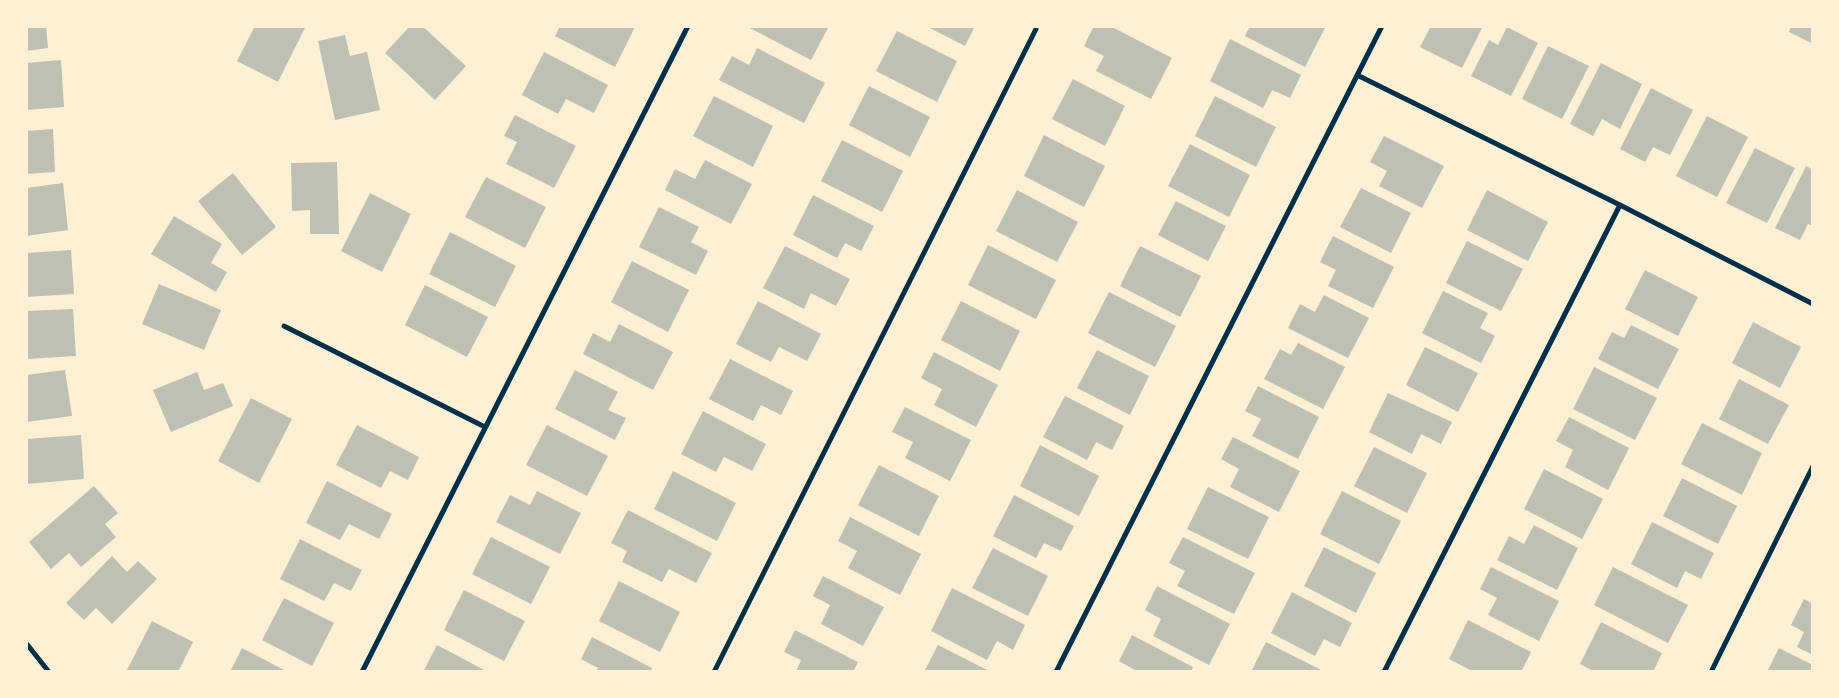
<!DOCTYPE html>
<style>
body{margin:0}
#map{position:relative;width:1839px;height:698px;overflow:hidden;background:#fdf0d5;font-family:"IBM Plex Serif",serif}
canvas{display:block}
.frame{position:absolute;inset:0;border:28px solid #fdf0d5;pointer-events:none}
</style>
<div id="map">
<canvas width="1839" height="698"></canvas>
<div class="frame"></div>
</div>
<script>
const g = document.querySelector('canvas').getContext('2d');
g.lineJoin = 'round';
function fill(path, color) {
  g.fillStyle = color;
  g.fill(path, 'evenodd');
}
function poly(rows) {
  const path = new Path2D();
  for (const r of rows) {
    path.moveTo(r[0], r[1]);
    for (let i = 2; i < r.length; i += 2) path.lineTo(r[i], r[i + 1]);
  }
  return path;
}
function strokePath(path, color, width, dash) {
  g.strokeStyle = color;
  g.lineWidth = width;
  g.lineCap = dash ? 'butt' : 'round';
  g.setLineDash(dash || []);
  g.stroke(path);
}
fill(poly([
 [26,26,46,26,48,48,26,51],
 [255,26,306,26,278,82,237,61],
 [410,26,422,26,466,66,435,100,385,53],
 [560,26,633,26,635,27,615,67,555,36],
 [746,26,829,26,811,60],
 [926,26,975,26,965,46],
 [1094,26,1110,26,1172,58,1151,99,1096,71,1104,56,1084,46],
 [1250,26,1326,26,1305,67,1245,36],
 [1431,26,1483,26,1462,68,1420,47],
 [1791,26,1813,26,1813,44,1789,32],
 [1507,27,1538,43,1511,96,1471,76,1489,40,1498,45],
 [897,31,957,61,937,102,876,71],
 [345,35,350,56,367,52,380,110,335,120,318,41],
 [1230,39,1301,75,1290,98,1272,90,1263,108,1210,81],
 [1548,46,1589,66,1562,119,1522,99],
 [757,48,825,83,804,123,719,80,732,56,749,65],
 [544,52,608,85,594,113,566,99,558,114,522,95],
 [61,60,64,107,26,110,26,63],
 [1601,63,1642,84,1620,129,1602,119,1593,136,1570,124],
 [1073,79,1125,106,1105,146,1052,119],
 [869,86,930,117,910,157,849,125],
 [1651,88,1693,110,1670,155,1653,147,1645,162,1620,149],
 [714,96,773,126,753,167,693,136],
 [1215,96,1276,127,1256,167,1195,136],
 [515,115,576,146,554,188,506,164,517,142,504,136],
 [1707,116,1748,137,1717,197,1676,176],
 [53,129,55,172,26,174,26,131],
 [1044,135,1105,166,1084,207,1024,176],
 [1384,136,1444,166,1422,208,1379,186,1387,171,1370,162],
 [842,140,903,171,882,212,821,181],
 [1190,144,1250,175,1229,217,1168,186],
 [1755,148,1795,168,1767,223,1726,203],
 [705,160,752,184,731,224,665,190,675,169,695,179],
 [337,162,339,234,310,234,310,210,292,211,291,163],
 [1806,166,1813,170,1813,226,1808,224,1800,240,1775,228],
 [233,173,276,227,242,255,198,201],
 [486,177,546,207,525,248,465,217],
 [63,183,68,230,26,236,26,188],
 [1361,188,1411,213,1391,253,1340,227],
 [1017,190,1078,222,1057,262,996,231],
 [1487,190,1548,222,1528,261,1467,230],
 [370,193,411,214,382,272,341,251],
 [813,195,874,226,861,251,845,243,837,258,793,235],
 [1176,201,1226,226,1208,261,1158,235],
 [659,207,699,227,691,242,708,251,696,275,639,247],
 [174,216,222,244,211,263,227,272,216,292,151,254],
 [450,232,516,266,495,307,429,274],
 [1333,236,1394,267,1373,308,1328,286,1336,270,1320,262],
 [1467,241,1523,269,1501,311,1446,283],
 [988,245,1056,280,1036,319,968,285],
 [785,246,850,279,836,306,811,293,804,309,763,288],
 [1140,246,1201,276,1180,317,1120,286],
 [71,250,74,294,26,297,26,253],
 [632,261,689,290,668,332,611,302],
 [1645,270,1698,297,1678,336,1625,309],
 [159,284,221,310,204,350,142,324],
 [425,285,488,317,467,357,405,325],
 [1443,291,1488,313,1480,328,1495,336,1481,363,1422,333],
 [1109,292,1176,326,1155,367,1088,333],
 [1324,295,1369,318,1348,358,1288,328,1300,304,1315,312],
 [758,301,821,334,807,361,779,347,771,362,736,344],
 [961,301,1020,331,1000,371,941,340],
 [73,309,76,356,28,359,26,311],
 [1753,322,1801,347,1780,388,1732,363],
 [619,324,673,352,653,390,583,354,593,333,610,342],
 [1631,325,1679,349,1658,389,1598,359,1612,332,1624,338],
 [1298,343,1345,367,1323,409,1264,379,1280,349,1291,355],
 [1425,347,1478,373,1458,412,1406,385],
 [1097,350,1149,376,1130,415,1077,388],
 [934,352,998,385,976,427,934,405,942,389,921,378],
 [730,359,793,391,781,415,761,405,753,421,709,399],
 [1594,367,1657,398,1635,440,1573,409],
 [65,370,72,416,26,422,26,375],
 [575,370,618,392,608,410,626,418,615,440,555,409],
 [197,372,204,390,223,383,233,406,171,432,153,390],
 [1739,379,1789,405,1768,444,1719,419],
 [1258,386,1319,417,1298,459,1252,436,1261,419,1245,411],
 [1388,393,1452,422,1441,444,1421,434,1412,454,1369,432],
 [1065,396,1124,426,1112,450,1096,442,1087,460,1043,437],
 [251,398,292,419,259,483,218,461],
 [905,407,971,440,950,481,905,458,913,442,892,432],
 [703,411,766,444,752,471,724,457,716,472,681,454],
 [1569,417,1629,448,1608,490,1565,467,1573,450,1556,441],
 [1702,423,1762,453,1742,495,1681,464],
 [357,425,419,457,408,480,390,471,381,488,336,465],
 [547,425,608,456,587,496,526,465],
 [81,435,84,479,26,484,26,439],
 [1233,437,1300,471,1279,512,1230,487,1239,469,1221,459],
 [1040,445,1099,476,1079,516,1020,486],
 [1374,447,1427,473,1407,513,1354,486],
 [879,465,939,496,919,536,858,505],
 [1544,469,1603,499,1582,539,1524,509],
 [673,471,736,503,717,541,654,509],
 [1682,478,1737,506,1718,544,1663,516],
 [327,481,392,514,379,539,349,524,340,540,306,523],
 [94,486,118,513,105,524,116,537,81,567,69,553,51,569,29,542],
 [1208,487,1269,517,1248,559,1187,529],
 [537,491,581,513,560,554,496,522,510,495,530,505],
 [1342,491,1401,521,1379,564,1320,534],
 [1014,495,1074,526,1061,551,1044,543,1036,558,993,536],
 [628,510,712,553,696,583,669,569,662,582,622,562,627,551,611,543],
 [850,517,921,554,900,595,848,568,857,551,838,541],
 [1652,522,1714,553,1701,579,1685,571,1677,588,1631,564],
 [1534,525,1578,548,1557,590,1497,560,1509,536,1524,544],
 [491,537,550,567,531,604,472,574],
 [1183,537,1255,573,1234,614,1177,586,1185,571,1169,563],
 [300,539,362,570,351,591,334,583,324,601,280,579],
 [1324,547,1376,573,1356,613,1304,586],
 [993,548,1048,576,1028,616,972,588],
 [112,556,127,572,138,561,157,579,112,624,96,608,84,620,66,603],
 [1491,567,1559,601,1539,641,1488,615,1497,598,1480,589],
 [1613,567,1688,605,1668,643,1594,605],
 [823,576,884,607,863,646,821,624,830,605,813,596],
 [619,581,680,612,660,652,599,621],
 [1157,586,1230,624,1209,665,1153,636,1161,619,1145,610],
 [952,588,1025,625,1013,650,997,641,987,660,931,631],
 [464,590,525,621,504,661,444,630],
 [1292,592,1352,623,1340,647,1324,639,1315,656,1271,633],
 [284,598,334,623,312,666,262,640],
 [1804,599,1813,604,1813,655,1797,647,1804,632,1791,625],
 [1468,620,1531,652,1521,672,1474,672,1449,659],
 [152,621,193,642,178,672,126,672],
 [1601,622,1662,653,1653,672,1595,672,1580,664],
 [795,630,858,662,853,672,796,672,801,660,784,652],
 [1132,635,1193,667,1191,672,1134,672,1135,670,1119,661],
 [592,637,652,668,650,672,596,672,598,668,581,659],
 [1266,642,1325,672,1251,672],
 [437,645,488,672,423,672],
 [938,645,991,672,924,672],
 [242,648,288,672,230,672],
 [1779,648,1813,665,1813,672,1767,672]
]), '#bec0b2');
strokePath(poly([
 [1357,75,1620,205,1813,304],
 [284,326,485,427],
 [26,643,49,672],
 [362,672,688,26],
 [714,672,1036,29,1036,26],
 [1056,672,1382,26],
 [1384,672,1620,205],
 [1711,672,1813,466]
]), '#003049', 5);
</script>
